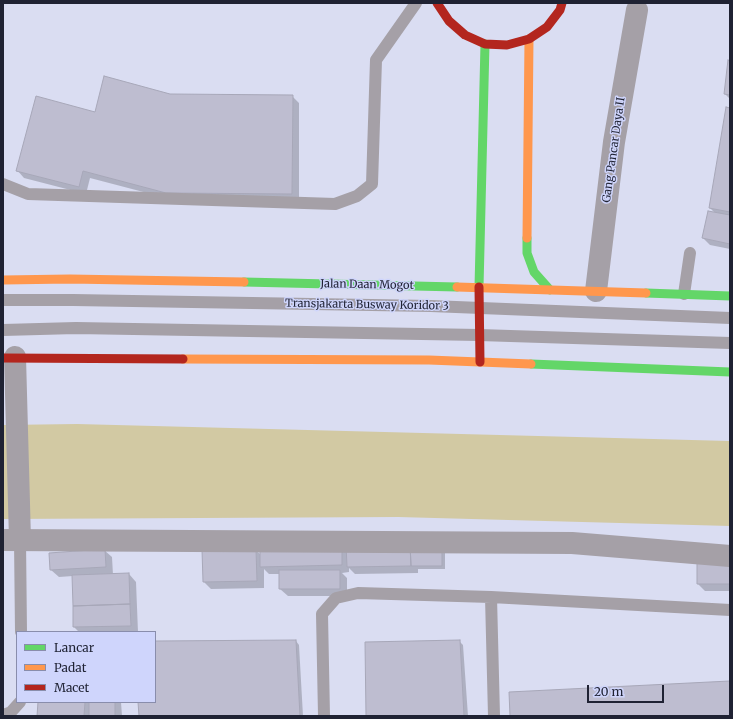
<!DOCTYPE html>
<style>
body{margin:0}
#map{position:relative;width:733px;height:719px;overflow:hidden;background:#daddf2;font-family:Merriweather,serif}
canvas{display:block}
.frame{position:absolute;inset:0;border:4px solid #1f2233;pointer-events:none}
.legend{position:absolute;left:16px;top:631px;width:140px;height:72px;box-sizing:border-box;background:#cfd5fc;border:1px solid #898dac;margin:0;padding:5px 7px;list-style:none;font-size:12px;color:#1f2233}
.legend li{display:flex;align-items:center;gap:8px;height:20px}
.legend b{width:20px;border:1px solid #898dac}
.scale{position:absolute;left:587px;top:685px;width:77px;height:18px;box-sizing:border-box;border:2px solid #1f2233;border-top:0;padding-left:5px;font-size:12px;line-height:14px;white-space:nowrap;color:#1f2233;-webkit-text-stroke:3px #cfd5fc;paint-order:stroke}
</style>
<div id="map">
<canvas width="733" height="719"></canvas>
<div class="frame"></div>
<ul class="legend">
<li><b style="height:5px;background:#63d668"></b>Lancar</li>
<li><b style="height:5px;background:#ff974d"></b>Padat</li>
<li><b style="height:5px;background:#b3261e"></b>Macet</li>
</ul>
<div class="scale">20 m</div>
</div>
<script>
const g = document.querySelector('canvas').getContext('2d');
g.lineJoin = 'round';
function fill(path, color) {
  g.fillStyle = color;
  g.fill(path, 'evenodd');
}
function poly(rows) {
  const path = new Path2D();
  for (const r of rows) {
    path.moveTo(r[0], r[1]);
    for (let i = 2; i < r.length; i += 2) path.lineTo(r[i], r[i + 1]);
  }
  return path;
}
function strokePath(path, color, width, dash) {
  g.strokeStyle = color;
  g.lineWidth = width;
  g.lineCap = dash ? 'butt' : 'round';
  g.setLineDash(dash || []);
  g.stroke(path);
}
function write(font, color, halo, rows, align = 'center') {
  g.font = font + ' Merriweather,serif';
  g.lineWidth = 3;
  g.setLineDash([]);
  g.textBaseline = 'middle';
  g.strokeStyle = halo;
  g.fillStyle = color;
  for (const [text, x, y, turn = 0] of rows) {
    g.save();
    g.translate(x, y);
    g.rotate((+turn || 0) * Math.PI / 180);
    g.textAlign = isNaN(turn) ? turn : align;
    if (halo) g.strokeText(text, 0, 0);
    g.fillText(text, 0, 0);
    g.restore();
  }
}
fill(poly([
 [77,424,730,441,730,526,398,517,3,519,3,425]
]), '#d2c9a3');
fill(poly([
 [730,62,730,99,725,94],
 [170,95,292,96,299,103,299,200,174,200,90,178,86,194,24,178,17,170,95,113],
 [730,109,730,249,710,245,703,238,715,213,710,208],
 [445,548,445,569,418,569,418,573,355,574,349,568,349,572,342,573,347,578,347,596,288,596,280,589,280,574,269,574,264,569,264,588,211,589,204,582,256,550,261,555],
 [104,550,112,557,113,575,129,574,136,582,138,632,79,632,74,627,73,576,59,577,51,570],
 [730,563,730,591,705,591,698,584],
 [296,641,299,645,303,716,140,716,139,702,155,702,155,642],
 [459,641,463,645,468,716,367,716],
 [39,702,121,702,122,716,38,716]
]), '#0003');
const building = poly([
 [728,60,730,61,730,95,724,94,728,60],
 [104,76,170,94,293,95,292,194,166,193,83,171,79,187,16,171,36,96,95,112,104,76],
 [726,107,730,108,730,212,709,208,726,107],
 [708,211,730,215,730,244,702,238,708,211],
 [442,543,442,566,411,566,410,544,442,543],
 [346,544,410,544,411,566,347,567,346,544],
 [342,545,342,565,260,567,260,547,342,545],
 [105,549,106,567,50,570,49,553,105,549],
 [256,549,257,581,203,582,202,550,256,549],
 [697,562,730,562,730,584,697,584,697,562],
 [279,570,340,570,340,589,279,589,279,570],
 [129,573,130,604,73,606,72,575,129,573],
 [130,604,131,626,73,627,73,606,130,604],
 [296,640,300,716,139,716,138,702,155,702,155,641,296,640],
 [460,640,464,716,366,716,365,642,460,640],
 [730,681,730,716,510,716,509,692,730,681],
 [38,702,85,702,84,716,37,716,38,702],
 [89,702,115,702,115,716,89,716,89,702]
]);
fill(building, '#bebdd0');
strokePath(building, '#a7a7b8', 1);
strokePath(poly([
 [3,184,28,194,335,204,357,196,372,184,376,60,416,3],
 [684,294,690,253],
 [3,300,73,300,431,306,730,318],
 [3,330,76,328,479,335,730,343],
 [20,540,21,632],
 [491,597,494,716],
 [3,715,11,712,20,702],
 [324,716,322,614,336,598,358,593,491,597,730,610]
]), '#a5a0a7', 12);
strokePath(poly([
 [596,291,614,142,637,10],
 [15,357,20,540],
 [3,540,572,543,730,556]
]), '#a5a0a7', 22);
strokePath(poly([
 [527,238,527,253,534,272,550,290],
 [244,282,457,287],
 [479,287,485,44],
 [646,293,730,296],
 [531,364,730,372]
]), '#63d668', 9);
strokePath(poly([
 [527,238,529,39],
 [3,280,70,279,244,282],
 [457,287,646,293],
 [183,359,429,360,531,364]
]), '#ff974d', 9);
strokePath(poly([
 [437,3,449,21,465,35,485,44,507,45,529,39,547,27,560,10,562,3],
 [479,287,480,362],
 [3,358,183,359]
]), '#b3261e', 9);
write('11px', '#1f2233', '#cfd5fc', [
 ["Gang Pancar Daya II",614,150,-82],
 ["Jalan Daan Mogot",367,285,1],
 ["Transjakarta Busway Koridor 3",367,305,1]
]);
</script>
